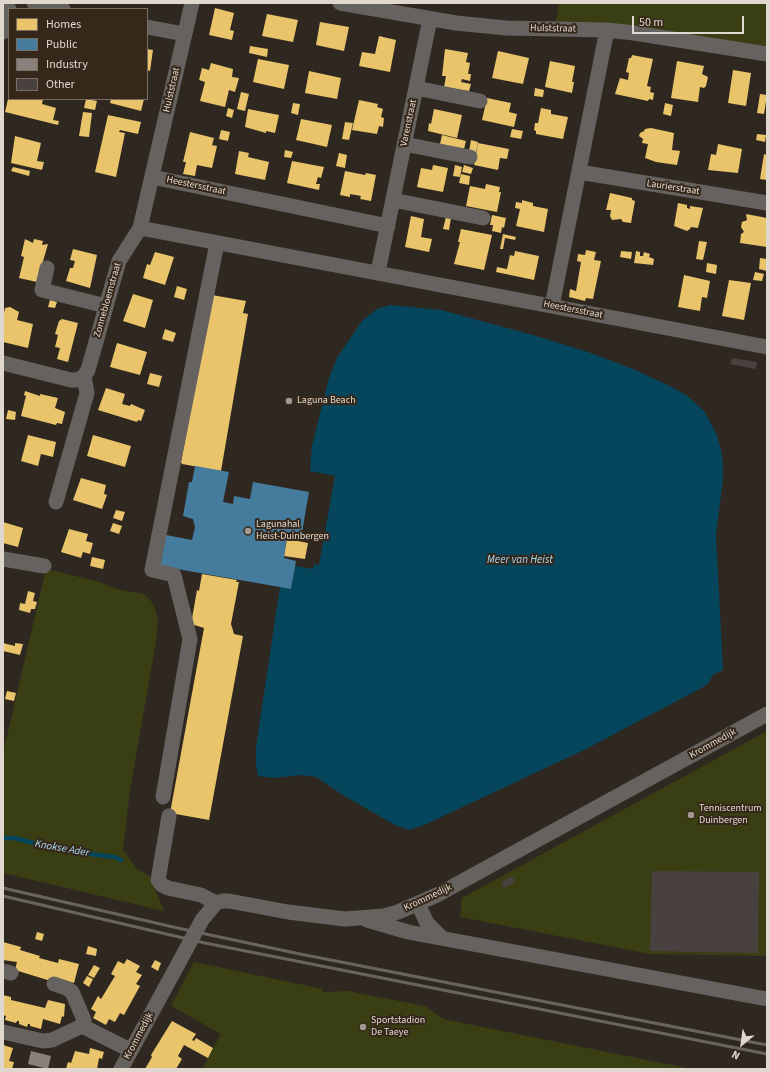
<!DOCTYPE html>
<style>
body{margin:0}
#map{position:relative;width:770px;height:1072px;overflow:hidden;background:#2f2820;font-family:"Source Sans 3",sans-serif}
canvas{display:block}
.frame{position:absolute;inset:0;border:4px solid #e0d7ce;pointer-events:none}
.legend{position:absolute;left:8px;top:8px;width:140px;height:92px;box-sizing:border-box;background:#35281a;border:1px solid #796e62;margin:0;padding:5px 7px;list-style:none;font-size:12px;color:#e0d7ce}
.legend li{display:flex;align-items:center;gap:8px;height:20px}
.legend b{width:20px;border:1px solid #796e62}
.north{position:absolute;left:722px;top:1024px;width:40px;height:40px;-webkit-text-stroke:3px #35281a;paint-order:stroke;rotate:209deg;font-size:11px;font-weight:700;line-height:16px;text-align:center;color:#e0d7ce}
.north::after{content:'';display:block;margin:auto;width:14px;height:18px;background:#e0d7ce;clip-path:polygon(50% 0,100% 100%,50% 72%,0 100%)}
.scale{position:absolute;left:632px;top:16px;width:112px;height:18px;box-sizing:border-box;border:2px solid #e0d7ce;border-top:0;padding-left:5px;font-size:12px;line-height:14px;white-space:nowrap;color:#e0d7ce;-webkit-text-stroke:3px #35281a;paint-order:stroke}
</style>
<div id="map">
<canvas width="770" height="1072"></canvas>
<div class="frame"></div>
<ul class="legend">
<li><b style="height:11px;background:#e9c46a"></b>Homes</li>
<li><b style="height:11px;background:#457b9d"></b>Public</li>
<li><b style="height:11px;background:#8a817c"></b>Industry</li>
<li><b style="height:11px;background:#48413f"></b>Other</li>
</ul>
<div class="north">N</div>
<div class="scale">50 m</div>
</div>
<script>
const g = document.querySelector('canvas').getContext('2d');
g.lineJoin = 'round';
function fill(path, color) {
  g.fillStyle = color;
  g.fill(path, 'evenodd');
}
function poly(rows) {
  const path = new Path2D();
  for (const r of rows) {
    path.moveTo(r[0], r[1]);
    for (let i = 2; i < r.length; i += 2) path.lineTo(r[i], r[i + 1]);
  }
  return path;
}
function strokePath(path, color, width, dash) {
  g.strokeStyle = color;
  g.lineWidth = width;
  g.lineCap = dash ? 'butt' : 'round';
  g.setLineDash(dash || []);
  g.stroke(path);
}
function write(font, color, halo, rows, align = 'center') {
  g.font = font + ' "Source Sans 3",sans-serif';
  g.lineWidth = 4;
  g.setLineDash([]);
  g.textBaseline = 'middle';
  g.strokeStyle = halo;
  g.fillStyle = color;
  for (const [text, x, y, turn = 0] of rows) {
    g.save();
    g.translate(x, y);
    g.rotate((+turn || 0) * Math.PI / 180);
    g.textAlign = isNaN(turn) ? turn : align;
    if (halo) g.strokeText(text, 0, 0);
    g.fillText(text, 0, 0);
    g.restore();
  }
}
fill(poly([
 [559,3,767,3,767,48,604,22,556,22],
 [46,569,100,582,116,589,144,594,151,601,155,609,158,621,156,641,130,791,123,850,138,870,150,876,164,911,3,873,3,753],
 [767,731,767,952,765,956,650,954,460,917,462,898],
 [194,962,323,989,323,992,348,991,425,1006,443,1019,692,1069,202,1069,221,1034,171,1006]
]), '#3a3e13');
fill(poly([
 [390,305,441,310,533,335,588,352,633,369,670,386,686,395,704,411,717,435,721,450,723,464,723,479,716,535,723,670,713,675,707,685,586,749,422,826,409,830,395,825,343,795,316,777,302,775,273,778,258,776,256,764,256,747,280,587,291,589,295,566,313,569,314,564,319,565,335,476,310,471,312,446,329,378,337,358,362,321,377,309]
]), '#05465d');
fill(poly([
 [215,8,234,13,230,30,234,31,232,40,209,35],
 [267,14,298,20,293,42,262,36],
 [320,22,349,27,344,51,316,45],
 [379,36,396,40,390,72,359,66,362,52,375,54],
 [250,46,268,49,267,57,249,53],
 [147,49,153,50,150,71,147,70],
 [445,49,468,53,466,62,470,63,468,74,471,74,470,81,462,79,461,82,471,84,469,91,444,87,446,76,442,76],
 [498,51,529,58,523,84,492,78],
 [632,55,653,59,647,86,651,87,650,92,654,93,653,100,649,99,648,101,615,94,620,78,628,80,629,73,626,72,629,58,631,58],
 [258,59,289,65,284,89,253,82],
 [550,61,575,66,572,82,574,82,572,93,545,87],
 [677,61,704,66,702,74,708,77,706,86,704,88,700,87,698,102,671,98],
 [211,63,233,69,232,77,239,78,235,92,229,90,225,107,200,101,205,82,199,80,202,68,209,70],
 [733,70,751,73,746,106,728,103],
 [309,71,341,78,337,99,305,93],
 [535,88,544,90,543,97,534,96],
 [241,92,249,94,245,111,237,109],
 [760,94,767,95,764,114,757,113],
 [487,98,511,103,509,112,517,114,514,127,482,120],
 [8,99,43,99,42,104,56,108,53,120,59,121,58,125,5,112],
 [86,99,97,101,95,110,84,108],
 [111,99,144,99,141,111,110,103],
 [359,100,378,104,377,107,383,109,381,117,384,118,383,127,379,126,377,134,352,130],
 [293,103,300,104,298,115,291,113],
 [665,103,673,105,671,116,663,114],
 [228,108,234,110,232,118,226,116],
 [541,108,551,110,551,114,568,117,563,139,536,134,536,131,534,130,535,123,538,123],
 [248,109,279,115,275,133,266,131,266,133,245,127],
 [434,109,462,115,457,138,428,131,429,123,431,124],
 [83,112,92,113,89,137,79,136],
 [108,115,141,122,138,134,120,130,119,132,125,133,116,177,95,172],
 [301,119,332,125,327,147,296,140],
 [345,122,353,123,349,140,342,139],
 [651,128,674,133,672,150,680,151,677,165,656,162,645,158,648,144,642,143,643,139,639,136,640,133,644,131,645,129],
 [512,129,523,131,521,139,510,137],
 [221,130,230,132,228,141,219,139],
 [190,132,214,138,212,145,217,146,212,168,197,165,195,176,183,174,186,162,183,162],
 [757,134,766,135,765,142,756,140],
 [442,135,466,141,464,149,440,144],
 [15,136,41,143,37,161,44,162,42,170,11,163],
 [471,140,478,142,476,152,469,151],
 [478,143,509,149,507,159,500,158,498,170,474,165],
 [718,144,742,149,738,173,708,170,711,154,716,155],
 [285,150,293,152,291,158,284,157],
 [239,151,249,153,248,157,269,162,265,180,235,174],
 [339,153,347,155,345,168,336,166],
 [764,154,767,155,767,180,760,179],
 [292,161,324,167,321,178,318,177,316,184,320,184,319,190,287,183],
 [433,165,448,168,443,192,417,187,421,168,432,170],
 [455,165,462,167,460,177,453,176],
 [464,165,473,168,471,174,462,172],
 [13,167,30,171,29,176,11,171],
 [345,171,365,175,366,173,376,175,371,201,360,199,361,196,350,194,350,197,340,195],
 [461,174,470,176,469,185,459,183],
 [486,184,500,187,499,192,501,192,497,212,466,206,470,186,485,189],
 [610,193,632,198,632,200,635,201,631,223,623,222,621,219,612,220,610,216,611,210,606,210],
 [522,200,533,203,533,206,548,209,544,232,516,226,520,209,515,208,516,202,522,203],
 [678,203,687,205,687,208,690,209,690,206,703,208,698,228,691,227,690,229,687,231,674,226],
 [746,214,767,218,767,247,740,243,741,234,744,232,741,227,742,222,747,220],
 [492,215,506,218,504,228,502,227,501,233,492,231,493,225,490,225],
 [411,216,424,219,421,237,432,239,429,252,405,247],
 [446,217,451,218,449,230,443,229],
 [461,229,492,235,484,270,454,264,460,242,458,242],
 [503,234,516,237,515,240,505,238,503,249,500,249],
 [25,239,33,243,34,239,43,241,42,245,48,244,37,282,19,278,24,257,21,256],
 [699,241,707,242,703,260,696,259],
 [73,249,97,255,90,288,66,281,70,268,73,268,75,261,70,260],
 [586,250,596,252,594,260,601,261,593,299,586,298,585,301,569,297,570,289,576,291,581,262,577,261,578,254,585,255],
 [515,251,539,256,534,280,496,272,497,267,507,269,510,255,514,256],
 [621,251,632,252,631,259,620,257],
 [636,251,640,252,640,256,643,256,644,252,650,254,649,257,654,259,653,265,634,263],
 [155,252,174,257,165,285,143,278,147,264,150,265],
 [760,258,767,259,767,271,759,269],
 [707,263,717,265,716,274,706,272],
 [755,272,764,274,762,281,753,280],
 [684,275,710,281,707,298,702,297,700,311,678,307],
 [729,280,751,283,744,320,722,316],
 [177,286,187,289,184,300,174,297],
 [133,294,153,300,145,328,123,321],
 [212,295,246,301,243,313,248,314,221,471,182,464,181,462],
 [50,300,57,302,55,308,48,307],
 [10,307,19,312,17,320,33,324,28,348,3,342,3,318,5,308],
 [62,319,78,323,68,362,57,359,60,348,55,347,58,335,55,334,59,321],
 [165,329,176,333,173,342,162,339],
 [117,343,147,352,140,375,110,367],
 [150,373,162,376,159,387,147,384],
 [106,388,125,394,122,404,130,406,131,404,145,410,141,421,138,420,137,422,98,410],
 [25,391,40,396,40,394,58,398,55,408,65,412,62,424,57,423,56,425,21,416,26,396,24,395],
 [8,410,16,412,15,420,6,419],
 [28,435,56,442,53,457,41,454,38,466,21,461],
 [93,435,131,446,125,467,87,456],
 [81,478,106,485,104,494,107,495,102,509,73,500],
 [116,510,125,512,122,521,113,518],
 [3,522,23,528,18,547,3,543],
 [113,523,122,526,119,534,110,531],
 [69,529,88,534,86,541,93,543,90,554,83,552,81,558,61,552],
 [287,539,308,543,305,559,284,556],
 [92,557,105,560,103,569,90,566],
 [202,574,237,580,236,582,239,582,231,624,234,634,243,636,209,820,170,813,204,628,191,624,197,590,199,591],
 [28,591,35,593,33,601,37,602,35,609,31,609,30,613,19,610,20,603,25,604],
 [3,643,15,646,15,643,23,644,20,655,3,651],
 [7,691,16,693,14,701,5,699],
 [37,932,44,934,42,941,35,939],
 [3,942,21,947,20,950,40,956,39,958,58,963,59,959,79,964,74,983,57,978,54,982,15,970,17,962,3,960],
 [88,946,97,949,96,956,86,954],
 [127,959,140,966,136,972,142,975,136,984,140,986,124,1015,120,1013,115,1022,109,1019,106,1025,93,1018,96,1012,91,1009,98,996,101,999,115,976,111,974,118,961,124,964],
 [155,960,161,963,158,971,151,967],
 [94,965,100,968,94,978,88,975],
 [87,976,93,979,89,987,83,983],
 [3,995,11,997,11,1000,45,1008,48,1000,65,1004,64,1017,62,1016,60,1024,43,1019,41,1029,30,1026,30,1024,28,1024,27,1027,19,1024,19,1021,17,1021,16,1023,5,1020,6,1016,3,1015],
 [172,1021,196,1034,192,1040,194,1041,196,1038,213,1048,208,1058,184,1045,178,1056,182,1059,176,1069,145,1069,152,1057,151,1055],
 [3,1045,13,1048,9,1061,14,1062,12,1069,3,1069],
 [90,1048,104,1052,102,1059,99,1058,97,1069,66,1069,68,1062,71,1063,75,1051,89,1054]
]), '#e9c46a');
fill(poly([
 [195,466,229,472,223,502,233,504,234,496,250,499,253,482,309,492,301,538,287,536,284,558,296,561,291,589,160,566,166,535,192,540,195,527,193,519,183,516,189,482,192,482]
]), '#457b9d');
fill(poly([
 [31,1051,51,1056,48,1069,28,1064]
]), '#8a817c');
strokePath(poly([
 [3,838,15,838,59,850,115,857,121,860]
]), '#05465d', 4.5);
fill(poly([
 [732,358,757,362,756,369,730,364],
 [652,871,759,872,758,953,650,951],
 [512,876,515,882,504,888,501,882]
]), '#48413f');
strokePath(poly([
 [34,3,63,9],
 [340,3,456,23,506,28,607,30,634,33,767,54],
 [147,27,184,34],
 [3,32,9,9],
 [416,88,480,101],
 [404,144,470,157],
 [579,172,767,203],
 [152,177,388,226],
 [393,200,483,218],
 [140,228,767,347],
 [47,268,42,290,106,306],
 [378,272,430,19],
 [552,306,607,30],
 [3,363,71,380,78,380,84,376,88,370,119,261,140,228,192,3],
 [56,502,87,393,84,376],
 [3,559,44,566],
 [163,797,190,639,174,575,152,570,217,243],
 [169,816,158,880,162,885,168,888,201,895,216,903],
 [418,904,427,923,441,937],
 [367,920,408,932,767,999],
 [3,971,11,973],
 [54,984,66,988,72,992,84,1020,82,1026,130,1050],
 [3,1032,43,1041,52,1040,82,1026],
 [121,1069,202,920,216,903,222,901,229,901,288,912,345,919,384,916,398,912,437,895,767,714]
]), '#666260', 15);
strokePath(poly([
 [3,888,182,929,300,954,767,1045],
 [3,896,205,943,767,1054]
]), '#6a6461', 3);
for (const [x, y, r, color] of [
 [289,401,4,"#a29a91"],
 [248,531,4,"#a29a91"],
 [691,815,4,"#a29a91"],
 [363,1027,4,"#a29a91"]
]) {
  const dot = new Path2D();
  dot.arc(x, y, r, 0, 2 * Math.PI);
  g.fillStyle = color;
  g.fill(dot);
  strokePath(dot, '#35281a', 1.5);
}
write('10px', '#e0d7ce', '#35281a', [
 ["Hulststraat",553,29,1],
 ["Hulststraat",172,90,-77],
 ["Varenstraat",409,123,-78],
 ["Heestersstraat",196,186,12],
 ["Laurierstraat",673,188,9],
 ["Zonnebloemstraat",108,300,-74],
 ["Heestersstraat",573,310,11],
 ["Krommedijk",713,744,-29],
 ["Krommedijk",428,898,-25],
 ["Krommedijk",139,1036,-62]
]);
write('10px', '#e0d7ce', '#35281a', [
 ["Laguna Beach",297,401],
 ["Lagunahal",256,525],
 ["Heist-Duinbergen",256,537],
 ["Tenniscentrum",699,809],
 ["Duinbergen",699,821],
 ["Sportstadion",371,1021],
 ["De Taeye",371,1033]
], 'left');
write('italic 11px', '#a8d9f3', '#35281a', [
 ["Meer van Heist",520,561],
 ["Knokse Ader",62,849,10]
]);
</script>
